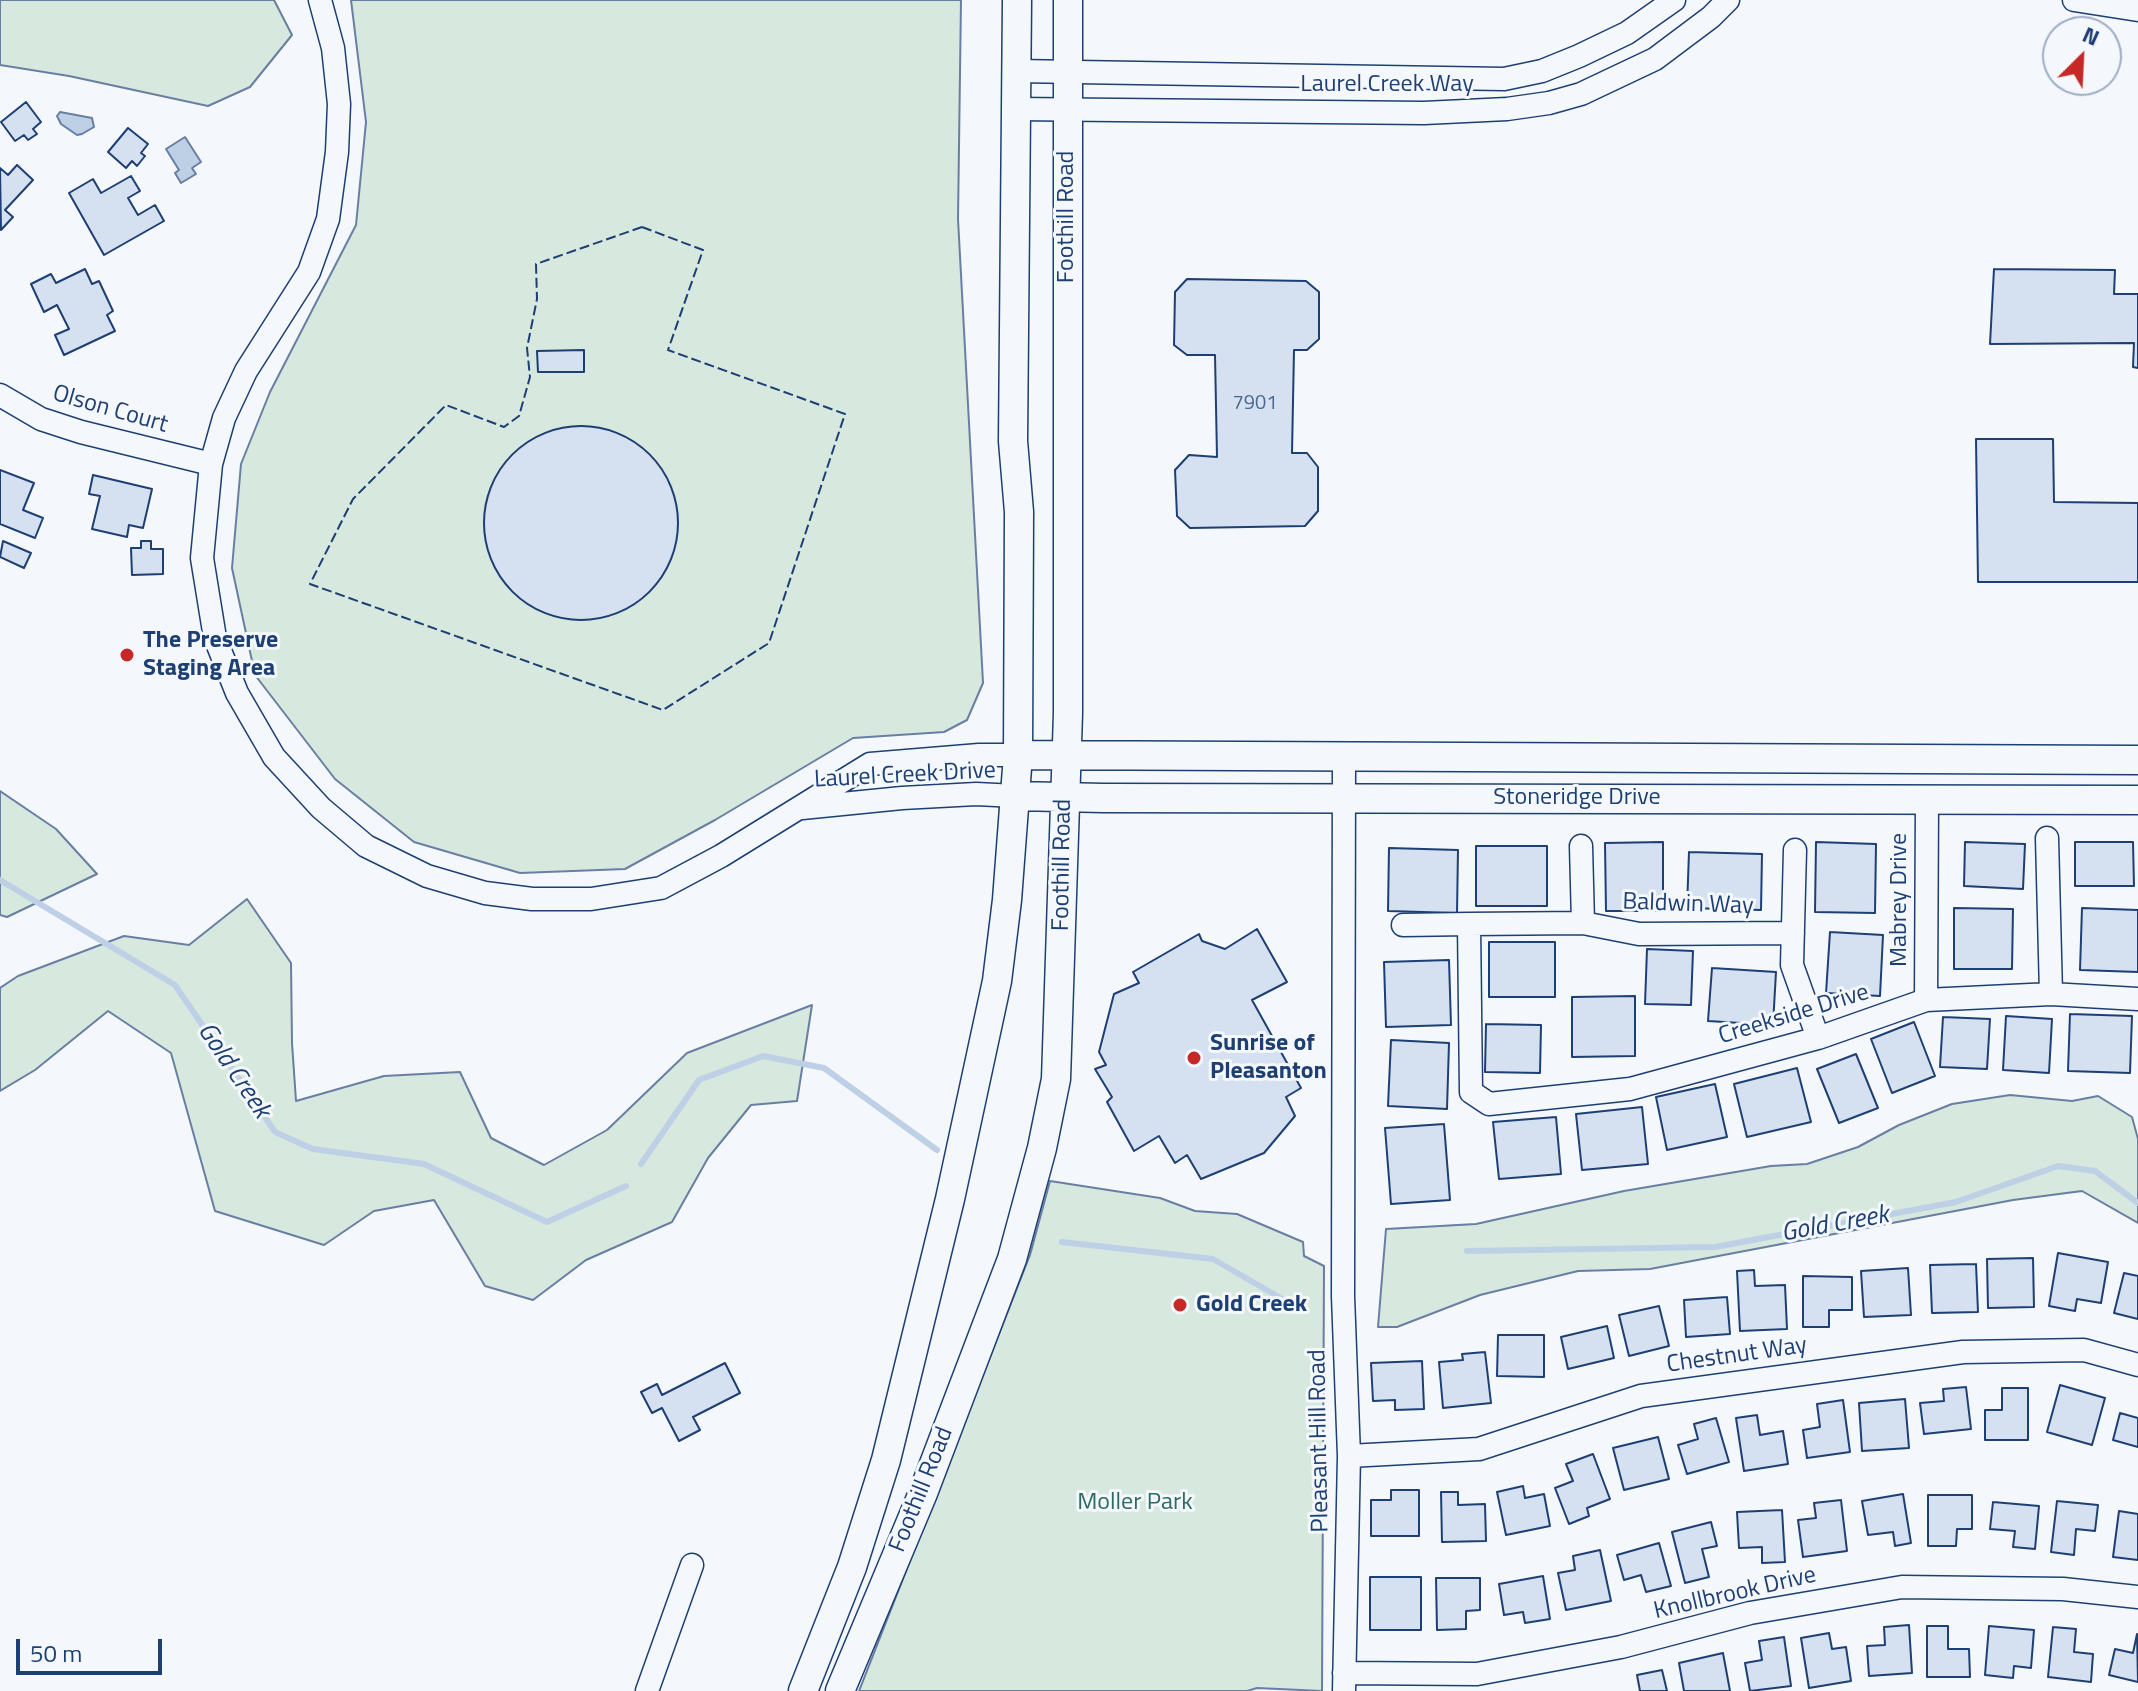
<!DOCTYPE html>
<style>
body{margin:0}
#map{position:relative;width:2138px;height:1691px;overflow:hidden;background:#f4f7fb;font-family:"Titillium Web",sans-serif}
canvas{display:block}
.north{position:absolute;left:2042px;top:16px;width:80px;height:80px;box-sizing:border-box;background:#f4f7fb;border:2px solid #9eadc5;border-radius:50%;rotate:24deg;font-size:22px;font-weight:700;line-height:32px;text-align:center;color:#1d3f73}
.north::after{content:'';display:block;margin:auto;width:28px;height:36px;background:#c62828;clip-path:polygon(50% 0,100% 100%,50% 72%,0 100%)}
.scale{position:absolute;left:16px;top:1639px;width:146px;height:36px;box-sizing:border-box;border:4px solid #1d3f73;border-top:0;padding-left:10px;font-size:24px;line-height:28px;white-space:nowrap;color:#1d3f73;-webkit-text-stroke:6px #f4f7fb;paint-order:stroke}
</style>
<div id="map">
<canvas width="2138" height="1691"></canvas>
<div class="north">N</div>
<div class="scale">50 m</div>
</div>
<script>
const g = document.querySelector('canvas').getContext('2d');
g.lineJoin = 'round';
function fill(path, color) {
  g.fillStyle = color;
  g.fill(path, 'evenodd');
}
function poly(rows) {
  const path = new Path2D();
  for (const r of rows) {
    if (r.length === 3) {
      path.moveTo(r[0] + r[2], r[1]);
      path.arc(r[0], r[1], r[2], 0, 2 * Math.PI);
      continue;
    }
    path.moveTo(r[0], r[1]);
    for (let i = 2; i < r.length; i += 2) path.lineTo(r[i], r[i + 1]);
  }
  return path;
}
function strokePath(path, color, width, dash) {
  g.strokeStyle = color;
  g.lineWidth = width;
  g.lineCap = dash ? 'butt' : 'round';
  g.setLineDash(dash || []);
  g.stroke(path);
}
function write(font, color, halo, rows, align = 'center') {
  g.font = font + ' "Titillium Web",sans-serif';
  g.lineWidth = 6;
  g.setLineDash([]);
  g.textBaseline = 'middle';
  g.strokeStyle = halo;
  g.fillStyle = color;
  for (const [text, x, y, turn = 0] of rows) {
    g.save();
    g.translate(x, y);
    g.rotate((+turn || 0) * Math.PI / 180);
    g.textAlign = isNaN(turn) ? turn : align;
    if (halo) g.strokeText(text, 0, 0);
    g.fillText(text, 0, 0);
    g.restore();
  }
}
const green = poly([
 [0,0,274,0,292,35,250,87,208,106,69,76,0,65,0,0],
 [351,0,961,0,958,219,983,683,967,720,944,732,853,738,715,820,625,869,520,873,414,842,335,779,255,675,232,568,241,464,270,392,356,225,366,122,351,0],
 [0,791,56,829,97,874,7,917,0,915,0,791],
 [247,899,291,963,292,1043,296,1101,384,1076,460,1072,491,1138,544,1165,607,1130,687,1053,812,1005,797,1101,751,1105,708,1158,672,1222,586,1260,533,1300,485,1286,434,1200,374,1211,324,1245,215,1211,171,1053,108,1011,35,1070,0,1091,0,988,18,976,124,936,189,945,247,899],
 [2010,1095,2072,1101,2098,1096,2132,1117,2138,1139,2138,1223,2082,1191,2013,1200,1650,1269,1578,1271,1480,1295,1397,1327,1378,1327,1386,1229,1476,1224,1624,1191,1771,1166,1807,1164,1858,1147,1899,1125,1952,1104,2010,1095],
 [1050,1181,1160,1198,1195,1211,1237,1214,1303,1242,1304,1256,1324,1266,1322,1691,1257,1688,1247,1691,859,1691,1030,1255,1050,1181]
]);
fill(green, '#d7e8df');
strokePath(green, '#687fa3', 2);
const water = poly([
 [60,112,92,118,94,127,82,134,77,135,61,124,57,116,60,112],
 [185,137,201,162,192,168,196,174,181,183,175,173,179,170,166,149,185,137]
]);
fill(water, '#bed0e5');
strokePath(water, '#687fa3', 2);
strokePath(poly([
 [0,880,175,985,275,1132,313,1149,424,1164,547,1222,626,1186],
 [641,1164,699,1080,763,1056,824,1068,937,1150],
 [1062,1242,1213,1259,1284,1300],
 [1467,1251,1715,1247,1956,1202,2058,1166,2095,1171,2138,1203]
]), '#bed0e5', 6);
const building = poly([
 [26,102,41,122,33,129,37,134,28,140,24,135,15,141,1,122,26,102],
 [128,128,148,144,141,153,145,156,137,166,132,161,126,168,108,152,128,128],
 [17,165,33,180,5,210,13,217,1,230,0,168,8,175,17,165],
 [131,176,140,191,128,198,138,215,155,205,164,221,104,255,69,193,93,179,101,193,131,176],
 [85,269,92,284,99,281,113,311,107,315,115,331,64,355,55,335,69,329,57,305,44,312,31,284,51,274,56,283,85,269],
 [1994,269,2115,270,2114,294,2138,294,2138,368,2133,367,2134,343,1990,344,1994,269],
 [1187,279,1306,281,1319,292,1319,339,1307,350,1294,350,1292,453,1307,453,1318,467,1318,511,1305,526,1190,528,1177,516,1175,470,1189,455,1217,457,1215,355,1187,355,1174,345,1175,292,1187,279],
 [584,350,584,372,538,372,537,351,584,350],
 [581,523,97],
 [1976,439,2053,439,2054,502,2138,503,2138,582,1978,582,1976,439],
 [0,470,34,483,23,510,43,518,35,538,0,524,0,470],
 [93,475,152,489,143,528,129,525,127,537,92,529,100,496,89,494,93,475],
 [3,541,31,553,24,568,0,557,3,541],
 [141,541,151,541,151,549,163,549,163,574,132,575,131,548,141,548,141,541],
 [1663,842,1663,911,1606,911,1605,843,1663,842],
 [1816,842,1876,844,1875,913,1815,912,1816,842],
 [1965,842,2025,844,2023,889,1964,886,1965,842],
 [2075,842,2133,842,2134,886,2075,886,2075,842],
 [1476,846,1547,846,1547,906,1476,906,1476,846],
 [1389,848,1458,850,1457,913,1388,911,1389,848],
 [1689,852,1762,854,1761,910,1687,908,1689,852],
 [1954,908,2013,909,2012,969,1954,969,1954,908],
 [2082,908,2138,910,2138,972,2080,970,2082,908],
 [1257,929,1287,982,1252,1000,1301,1088,1286,1097,1295,1116,1264,1153,1201,1179,1187,1155,1175,1163,1159,1136,1134,1151,1107,1102,1112,1097,1095,1069,1106,1065,1099,1052,1114,994,1139,983,1133,972,1199,934,1202,941,1225,949,1257,929],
 [1830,932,1883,935,1880,996,1826,993,1830,932],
 [1489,942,1555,942,1555,997,1489,997,1489,942],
 [1647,949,1693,951,1691,1005,1645,1004,1647,949],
 [1449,960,1451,1025,1386,1027,1384,962,1449,960],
 [1712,968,1776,972,1773,1025,1708,1021,1712,968],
 [1635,996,1635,1056,1572,1057,1572,997,1635,996],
 [2070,1014,2132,1016,2130,1073,2068,1071,2070,1014],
 [2006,1016,2052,1019,2049,1073,2003,1070,2006,1016],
 [1943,1017,1990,1019,1987,1069,1940,1067,1943,1017],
 [1914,1022,1935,1076,1892,1093,1871,1039,1914,1022],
 [1486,1024,1541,1025,1540,1073,1485,1072,1486,1024],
 [1391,1040,1449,1043,1447,1109,1388,1106,1391,1040],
 [1856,1054,1878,1108,1839,1123,1817,1069,1856,1054],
 [1797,1068,1811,1122,1747,1137,1734,1084,1797,1068],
 [1715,1084,1727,1137,1667,1150,1656,1097,1715,1084],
 [1642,1107,1648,1164,1582,1170,1576,1114,1642,1107],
 [1556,1117,1561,1174,1499,1179,1493,1122,1556,1117],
 [1444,1124,1450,1200,1391,1204,1385,1128,1444,1124],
 [2058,1253,2108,1262,2101,1303,2077,1299,2075,1311,2049,1306,2058,1253],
 [2033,1258,2034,1307,1988,1308,1987,1259,2033,1258],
 [1976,1264,1978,1312,1932,1313,1930,1265,1976,1264],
 [1908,1268,1911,1315,1864,1317,1861,1271,1908,1268],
 [1754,1270,1755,1286,1785,1285,1787,1329,1740,1331,1737,1271,1754,1270],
 [2124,1273,2138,1276,2138,1319,2114,1313,2124,1273],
 [1803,1276,1852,1277,1852,1310,1829,1310,1829,1327,1803,1327,1803,1276],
 [1727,1297,1730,1334,1686,1337,1684,1300,1727,1297],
 [1659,1306,1669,1346,1629,1356,1619,1315,1659,1306],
 [1607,1326,1614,1358,1568,1369,1561,1337,1607,1326],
 [1498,1335,1544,1335,1544,1377,1497,1376,1498,1335],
 [1485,1352,1491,1403,1443,1408,1439,1362,1463,1360,1462,1354,1485,1352],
 [1422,1361,1424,1409,1395,1410,1395,1400,1373,1401,1371,1363,1422,1361],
 [725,1363,740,1393,693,1417,700,1430,679,1441,662,1408,652,1413,641,1392,657,1384,662,1395,725,1363],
 [2060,1385,2105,1398,2092,1445,2047,1432,2060,1385],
 [1966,1387,1971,1429,1924,1434,1920,1403,1944,1401,1943,1389,1966,1387],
 [2002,1388,2028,1388,2028,1440,1985,1440,1985,1410,2002,1410,2002,1388],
 [1905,1399,1909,1448,1862,1451,1859,1403,1905,1399],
 [1843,1400,1850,1452,1807,1458,1803,1430,1820,1427,1817,1404,1843,1400],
 [2120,1413,2138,1418,2138,1447,2113,1440,2120,1413],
 [1757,1415,1760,1435,1783,1431,1788,1464,1744,1471,1736,1418,1757,1415],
 [1716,1418,1729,1462,1687,1474,1678,1445,1698,1439,1694,1424,1716,1418],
 [1658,1437,1669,1479,1624,1490,1613,1448,1658,1437],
 [1593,1454,1610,1499,1587,1508,1589,1516,1569,1524,1555,1488,1573,1481,1566,1464,1593,1454],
 [1523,1486,1525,1498,1544,1494,1550,1526,1506,1535,1497,1492,1523,1486],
 [1391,1490,1419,1490,1419,1536,1371,1536,1371,1500,1391,1500,1391,1490],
 [1441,1492,1458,1492,1458,1505,1485,1504,1486,1541,1442,1542,1441,1492],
 [1903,1494,1911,1543,1895,1546,1893,1532,1868,1535,1862,1501,1903,1494],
 [1928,1495,1972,1495,1972,1529,1957,1529,1956,1546,1928,1546,1928,1495],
 [1841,1500,1847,1551,1803,1557,1798,1520,1816,1518,1814,1503,1841,1500],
 [2057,1501,2098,1505,2095,1531,2076,1529,2074,1555,2051,1552,2057,1501],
 [1993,1502,2039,1506,2035,1549,2013,1547,2015,1531,1990,1529,1993,1502],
 [1782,1510,1785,1562,1762,1563,1762,1547,1739,1548,1737,1512,1782,1510],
 [2119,1511,2138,1514,2138,1560,2113,1557,2119,1511],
 [1711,1522,1717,1546,1702,1549,1709,1577,1685,1583,1672,1532,1711,1522],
 [1659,1543,1671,1586,1646,1592,1641,1575,1624,1580,1617,1555,1659,1543],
 [1600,1550,1611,1601,1566,1610,1558,1573,1575,1570,1573,1556,1600,1550],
 [1543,1576,1550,1619,1525,1623,1523,1612,1504,1615,1499,1584,1543,1576],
 [1370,1577,1421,1577,1421,1630,1370,1630,1370,1577],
 [1436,1578,1480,1578,1480,1610,1466,1611,1466,1629,1437,1630,1436,1578],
 [1909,1625,1912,1673,1869,1676,1867,1646,1885,1645,1884,1627,1909,1625],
 [1927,1626,1948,1626,1948,1649,1969,1649,1970,1677,1927,1677,1927,1626],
 [1989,1626,2034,1630,2031,1668,2014,1666,2013,1678,1985,1675,1989,1626],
 [2053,1627,2076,1629,2074,1652,2093,1654,2091,1682,2048,1677,2053,1627],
 [1829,1633,1832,1649,1846,1647,1851,1681,1809,1688,1801,1638,1829,1633],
 [2137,1634,2138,1682,2109,1675,2115,1649,2133,1653,2137,1634],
 [1784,1637,1791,1686,1750,1691,1745,1663,1762,1660,1759,1641,1784,1637],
 [1723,1653,1730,1691,1684,1691,1679,1663,1723,1653],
 [1662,1670,1667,1691,1640,1691,1637,1675,1662,1670]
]);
fill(building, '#d5e0f0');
strokePath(building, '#1d3f73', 2);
const minor = poly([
 [320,0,333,48,339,104,337,152,328,219,309,272,246,371,224,418,211,464,202,558,215,638,237,693,274,757,321,808,366,846,427,876,485,893,532,899,591,899,661,888,721,856,870,764,979,755,1018,755],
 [2074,0,2138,10],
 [1016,71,1504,79,1542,71,1579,56,1627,33,1674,0],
 [1015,109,1424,113,1507,109,1549,103,1581,94,1655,59,1711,17,1728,0],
 [0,395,41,419,81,432,211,464],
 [1344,758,1343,1296,1349,1456,1344,1691],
 [802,808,902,798,976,794,1016,796],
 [2047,838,2051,994],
 [1581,846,1583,923],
 [1795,850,1792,965,1818,1038],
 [1403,925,1469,924],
 [1793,933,1639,934,1583,923,1469,924,1471,1092,1489,1104,1630,1089,1818,1038,1926,1000,2051,994,2138,999],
 [1926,1000,1927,800],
 [1349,1456,1479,1449,1641,1396,1963,1352,2084,1350,2138,1365],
 [1344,1673,1477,1674,1621,1647,1750,1613,1902,1587,2063,1589,2138,1597],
 [647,1691,692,1565]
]);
const major = poly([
 [1018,755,2138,760],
 [1016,796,1103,798,2138,800],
 [803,1691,852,1567,886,1460,950,1199,997,981,1007,900,1018,755,1019,512,1013,441,1017,0],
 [840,1691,923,1493,1012,1259,1042,1148,1056,1079,1068,713,1068,0]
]);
strokePath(minor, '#1d3f73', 25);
strokePath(major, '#1d3f73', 31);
strokePath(minor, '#f4f7fb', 22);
strokePath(major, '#f4f7fb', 28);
strokePath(poly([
 [642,227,703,250,668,350,845,414,769,643,663,710,310,584,353,499,446,405,504,427,519,416,530,377,527,348,537,299,536,264,642,227]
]), '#1d3f73', 2, [10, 4]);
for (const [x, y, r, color] of [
 [127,655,8,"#c62828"],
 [1194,1058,8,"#c62828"],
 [1180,1305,8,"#c62828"]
]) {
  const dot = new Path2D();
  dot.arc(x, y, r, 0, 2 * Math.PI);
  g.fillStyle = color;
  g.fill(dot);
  strokePath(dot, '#f4f7fb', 3);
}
write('20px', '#4b6792', null, [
 ["7901",1255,404]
]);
write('24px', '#1d3f73', '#f4f7fb', [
 ["Laurel Creek Way",1387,85],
 ["Foothill Road",1067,217,-90],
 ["Olson Court",110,410,16],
 ["Laurel Creek Drive",905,776,-3],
 ["Stoneridge Drive",1577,798],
 ["Foothill Road",1063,865,-89],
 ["Mabrey Drive",1900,900,-90],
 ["Baldwin Way",1688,905,2],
 ["Creekside Drive",1794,1015,-17],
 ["Chestnut Way",1737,1356,-8],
 ["Pleasant Hill Road",1320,1441,-91],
 ["Foothill Road",922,1490,-68],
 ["Knollbrook Drive",1735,1594,-13]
]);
write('bold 24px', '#1d3f73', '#f4f7fb', [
 ["The Preserve",143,641],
 ["Staging Area",143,669],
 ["Sunrise of",1210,1044],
 ["Pleasanton",1210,1072],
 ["Gold Creek",1196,1305]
], 'left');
write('24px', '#2c6c60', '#f4f7fb', [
 ["Moller Park",1135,1503]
]);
write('italic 26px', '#1d3f73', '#f4f7fb', [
 ["Gold Creek",233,1071,56],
 ["Gold Creek",1835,1225,-10]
]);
</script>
